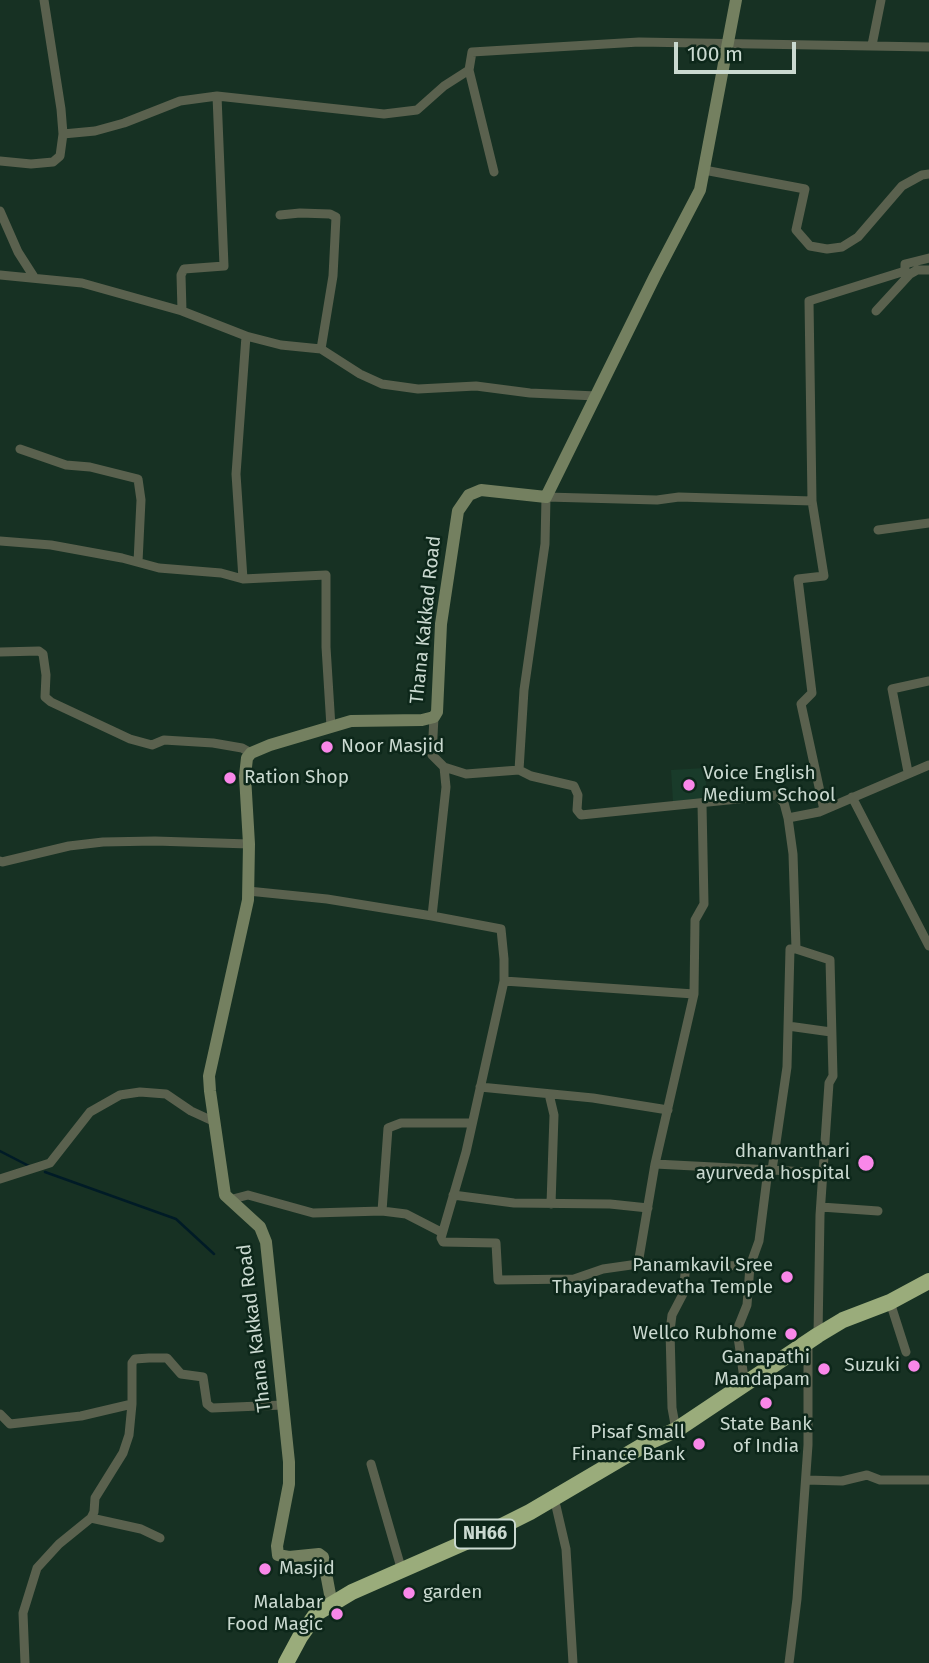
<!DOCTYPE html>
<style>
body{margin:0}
#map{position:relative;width:929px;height:1663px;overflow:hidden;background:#173123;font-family:"Fira Sans",sans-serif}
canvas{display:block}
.scale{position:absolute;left:674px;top:42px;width:122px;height:32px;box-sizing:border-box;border:4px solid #cad9d0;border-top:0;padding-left:9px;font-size:21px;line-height:24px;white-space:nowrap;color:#cad9d0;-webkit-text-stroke:5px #0d271a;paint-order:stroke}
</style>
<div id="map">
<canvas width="929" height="1663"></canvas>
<div class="scale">100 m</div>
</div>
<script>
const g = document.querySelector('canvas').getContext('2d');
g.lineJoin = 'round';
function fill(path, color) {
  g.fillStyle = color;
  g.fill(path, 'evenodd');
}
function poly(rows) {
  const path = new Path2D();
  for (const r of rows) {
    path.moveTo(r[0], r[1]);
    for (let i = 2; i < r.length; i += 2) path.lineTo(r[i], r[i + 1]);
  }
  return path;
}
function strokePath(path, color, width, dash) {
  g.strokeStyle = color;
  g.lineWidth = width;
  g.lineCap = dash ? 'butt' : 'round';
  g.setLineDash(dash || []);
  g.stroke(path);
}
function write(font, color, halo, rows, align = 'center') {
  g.font = font + ' "Fira Sans",sans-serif';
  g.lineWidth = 5;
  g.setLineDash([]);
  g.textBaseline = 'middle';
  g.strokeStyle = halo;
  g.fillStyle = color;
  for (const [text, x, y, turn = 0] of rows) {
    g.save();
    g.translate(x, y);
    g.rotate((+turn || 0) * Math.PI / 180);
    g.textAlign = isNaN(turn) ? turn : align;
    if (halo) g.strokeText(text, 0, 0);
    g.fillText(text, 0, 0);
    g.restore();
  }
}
fill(poly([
 [705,768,707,800,673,802,671,770]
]), '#193b2a');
strokePath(poly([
 [0,1151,31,1167],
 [45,1172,176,1219,214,1254]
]), '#001b26', 2.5);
strokePath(poly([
 [872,45,881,0],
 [217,96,224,266,184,269,181,275,182,311,246,336,236,474,243,579,326,575,326,647,331,727],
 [63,134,95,131,124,123,180,101,217,96,384,114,417,110,444,86,469,70],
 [0,161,31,164,53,162,60,156,63,134,61,109,44,0],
 [704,170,805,189,796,230,810,246,827,249,842,247,858,237,902,186,922,175,929,174],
 [494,172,469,70,472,52,639,42,929,47],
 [0,211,18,252,34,277],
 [280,215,300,213,330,214,336,217,333,276,321,349],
 [0,275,82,283,182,311],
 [876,311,910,274,917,270,929,270],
 [246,336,281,345,321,349,360,374,382,384,418,389,476,386,530,393,596,396],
 [20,449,66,465,90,467,138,479,141,500,138,562],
 [878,530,929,523],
 [0,541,51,545,122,558,159,568,221,573,243,579],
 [0,652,39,651,43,654,46,675,45,697,51,702,130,739,152,745,164,740,213,743,242,748,251,753],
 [434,717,432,755,444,767,446,787,432,916,501,929,504,959,504,981,466,1152,441,1238,443,1242,496,1243,498,1280,574,1279,603,1269,638,1264,750,1266,747,1305,737,1330,745,1385],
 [444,767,466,774,519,770,531,776,574,786,578,795,577,810,581,815,777,795,784,803,788,818,819,812,929,765],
 [519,770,524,690,545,544,546,497,657,500,679,497,812,501],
 [908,772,892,689,929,681],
 [852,797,929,946],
 [824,810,801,704,812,693,798,579,824,576,812,501,809,301,905,271,905,264,929,258],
 [788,818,793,854,796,949,830,960,833,1076,829,1083,820,1215,818,1335],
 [0,861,2,862,69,846,103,842,155,841,249,844],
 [248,891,327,899,432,916],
 [796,949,790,949,787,1067,772,1170,823,1173],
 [504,981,694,994],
 [788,1026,831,1032],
 [480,1087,593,1098,668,1110],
 [549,1094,554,1115,551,1204],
 [655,1164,772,1170],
 [0,1179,50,1163,90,1112,120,1095,140,1092,166,1094,191,1111,215,1122],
 [453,1195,514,1203,610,1204,648,1208],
 [229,1200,248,1195,313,1213,382,1211,406,1214,441,1232],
 [821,1207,878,1211],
 [382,1211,388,1128,401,1123,472,1123],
 [638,1264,655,1164,694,994,695,920,704,904,702,804],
 [750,1266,759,1241,768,1170],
 [890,1302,906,1352],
 [0,1414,10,1424,81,1416,132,1404,132,1363,135,1359,149,1358,167,1358,181,1374,203,1377,207,1404,212,1408,283,1405],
 [676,1430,672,1408,670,1331,672,1315,683,1294,686,1264],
 [371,1464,402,1571],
 [806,1480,842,1481,867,1475,880,1480,929,1480],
 [556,1506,566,1549,573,1663],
 [91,1518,141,1529,160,1538],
 [25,1663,23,1613,37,1568,59,1544,91,1518,94,1512,95,1498,123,1453,129,1435,132,1404],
 [789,1663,797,1599,808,1445,808,1342]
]), '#5a614e', 9);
strokePath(poly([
 [332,1605,323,1557,319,1554,289,1557,278,1555,277,1546,289,1484,289,1462,266,1242,260,1227,225,1195,210,1091,209,1076,248,900,249,844,245,776,247,758,251,753,270,745,351,721,422,720,434,717,437,712,441,624,458,511,469,495,481,490,546,497,655,276,700,190,736,0]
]), '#748060', 12);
strokePath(poly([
 [286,1663,300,1637,317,1613,352,1592,500,1527,530,1512,649,1442,676,1430,818,1335,843,1320,890,1302,929,1281]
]), '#9aac7b', 16);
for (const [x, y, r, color] of [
 [327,747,7,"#f987e9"],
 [230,778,7,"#f987e9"],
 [689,785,7,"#f987e9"],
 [866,1163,9,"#f987e9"],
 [787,1277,7,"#f987e9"],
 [791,1334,7,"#f987e9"],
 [914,1366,7,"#f987e9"],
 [824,1369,7,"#f987e9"],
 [766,1403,7,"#f987e9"],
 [699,1444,7,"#f987e9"],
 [265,1569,7,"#f987e9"],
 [409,1593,7,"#f987e9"],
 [337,1614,7,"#f987e9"]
]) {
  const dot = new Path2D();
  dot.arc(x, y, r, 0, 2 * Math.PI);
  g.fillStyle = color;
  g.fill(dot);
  strokePath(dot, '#0d271a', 2.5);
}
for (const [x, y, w] of [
 [485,1534,60]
]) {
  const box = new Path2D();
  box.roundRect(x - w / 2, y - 14.5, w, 29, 5);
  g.fillStyle = '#0d271a';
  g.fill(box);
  strokePath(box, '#cad9d0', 2);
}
write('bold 18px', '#cad9d0', null, [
 ["NH66",485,1534]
]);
write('19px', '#cad9d0', '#0d271a', [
 ["Thana Kakkad Road",426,620,-84],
 ["Thana Kakkad Road",255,1328,-97]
]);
write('19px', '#cad9d0', '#0d271a', [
 ["Noor Masjid",341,747,"left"],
 ["Voice English",703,774,"left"],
 ["Medium School",703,796,"left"],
 ["Ration Shop",244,778,"left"],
 ["dhanvanthari",850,1152],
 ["ayurveda hospital",850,1174],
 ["Panamkavil Sree",773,1266],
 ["Thayiparadevatha Temple",773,1288],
 ["Wellco Rubhome",777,1334],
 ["Ganapathi",810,1358],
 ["Mandapam",810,1380],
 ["Suzuki",900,1366],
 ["State Bank",766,1425,"center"],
 ["of India",766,1447,"center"],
 ["Pisaf Small",685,1433],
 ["Finance Bank",685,1455],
 ["Masjid",279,1569,"left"],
 ["garden",423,1593,"left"],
 ["Malabar",323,1603],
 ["Food Magic",323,1625]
], 'right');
</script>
